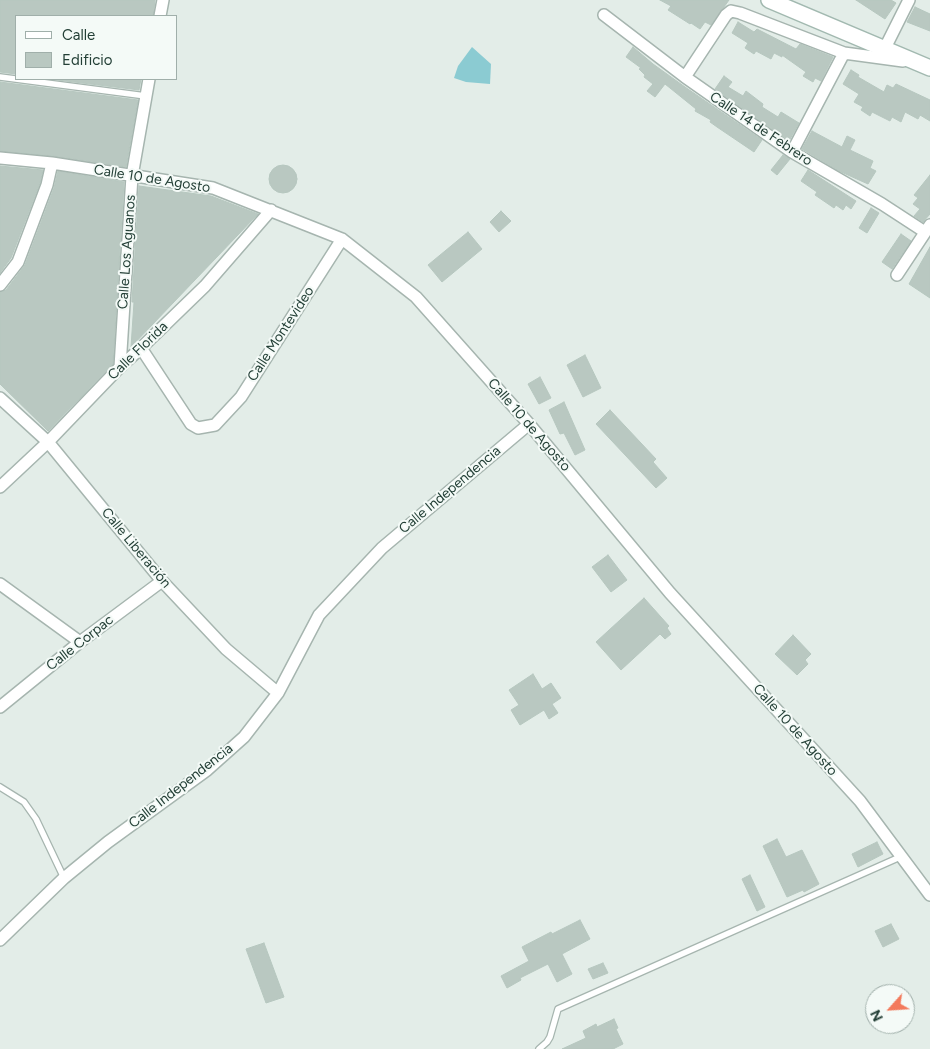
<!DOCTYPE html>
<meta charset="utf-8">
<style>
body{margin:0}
#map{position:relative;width:930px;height:1049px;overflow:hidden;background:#e3ede8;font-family:Figtree,sans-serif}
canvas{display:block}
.legend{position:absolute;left:15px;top:15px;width:162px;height:65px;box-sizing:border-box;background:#f4faf7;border:1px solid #a0afaa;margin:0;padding:6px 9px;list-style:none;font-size:15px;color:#233f36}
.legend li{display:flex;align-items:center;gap:10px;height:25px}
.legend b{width:25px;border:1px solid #a0afaa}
.north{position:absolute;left:865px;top:984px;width:50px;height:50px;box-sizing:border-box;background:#f4faf7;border:1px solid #a0afaa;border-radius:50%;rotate:244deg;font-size:14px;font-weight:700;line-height:20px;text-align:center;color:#233f36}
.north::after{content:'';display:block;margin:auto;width:18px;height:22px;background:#f37a5c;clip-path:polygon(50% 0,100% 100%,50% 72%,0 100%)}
</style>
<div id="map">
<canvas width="930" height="1049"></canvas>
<ul class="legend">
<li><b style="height:6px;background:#fff"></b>Calle</li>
<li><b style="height:14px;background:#b9c8c1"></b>Edificio</li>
</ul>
<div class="north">N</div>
</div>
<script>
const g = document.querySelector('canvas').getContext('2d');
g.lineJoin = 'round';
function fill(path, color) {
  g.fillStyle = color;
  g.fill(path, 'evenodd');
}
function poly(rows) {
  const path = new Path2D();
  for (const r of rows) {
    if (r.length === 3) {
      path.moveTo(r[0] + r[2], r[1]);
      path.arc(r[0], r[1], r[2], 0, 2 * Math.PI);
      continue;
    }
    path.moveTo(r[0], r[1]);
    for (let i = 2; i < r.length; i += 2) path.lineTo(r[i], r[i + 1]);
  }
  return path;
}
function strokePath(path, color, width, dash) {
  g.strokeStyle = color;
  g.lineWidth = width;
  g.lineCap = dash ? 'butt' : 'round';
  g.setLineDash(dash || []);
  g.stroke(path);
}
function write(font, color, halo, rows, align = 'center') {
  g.font = font + ' Figtree,sans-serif';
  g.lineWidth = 4;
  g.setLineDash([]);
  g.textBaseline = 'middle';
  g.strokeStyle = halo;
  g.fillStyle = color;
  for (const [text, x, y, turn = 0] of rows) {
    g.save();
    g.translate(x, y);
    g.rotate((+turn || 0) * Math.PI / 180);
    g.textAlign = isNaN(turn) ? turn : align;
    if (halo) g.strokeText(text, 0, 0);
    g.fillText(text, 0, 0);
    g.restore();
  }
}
fill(poly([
 [472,47,491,64,490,84,466,82,454,78,458,66]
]), '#8bcbd2');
const building = poly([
 [0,0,155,0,153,16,16,16,16,74,0,72,0,0],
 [660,0,729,0,711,25,705,22,700,29,691,23,690,24,668,10,671,6,660,0],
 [856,0,891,0,896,3,885,19,856,0],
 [915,7,930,14,930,31,907,22,915,7],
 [738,22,754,32,757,29,796,49,800,44,833,57,821,81,815,78,813,82,803,76,806,72,782,55,782,57,774,53,771,59,756,51,754,54,745,48,748,43,732,33,738,22],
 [633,47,653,64,685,87,762,140,754,152,717,127,710,122,711,120,695,111,696,109,665,84,655,97,647,91,653,84,644,77,645,75,639,69,641,68,626,57,633,47],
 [851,70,859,75,858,77,884,92,887,85,893,88,896,84,930,100,930,121,920,115,918,119,905,112,901,122,892,117,890,121,872,112,870,116,861,110,863,107,854,102,859,94,843,84,851,70],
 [724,76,732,82,728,87,743,96,746,91,763,104,762,107,778,117,781,112,799,123,789,141,715,89,724,76],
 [50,79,141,79,139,90,50,79],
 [0,82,138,100,126,167,53,156,0,151,0,82],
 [812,131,842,147,847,136,855,140,850,150,873,161,870,168,876,171,868,184,839,171,802,149,812,131],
 [783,155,790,159,777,175,771,170,783,155],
 [283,179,14],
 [0,166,43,170,40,183,11,258,0,273,0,166],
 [808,170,856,201,851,209,846,205,843,210,836,205,834,208,815,195,817,192,801,181,808,170],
 [58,171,124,182,113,364,48,431,0,384,0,292,6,290,25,265,54,188,58,171],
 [930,175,930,214,923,222,914,216,920,209,913,204,918,198,914,195,930,175],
 [139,186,211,196,258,214,131,347,134,302,132,302,139,186],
 [871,208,879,213,867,233,859,228,871,208],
 [501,211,511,221,499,232,490,222,501,211],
 [468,232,482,249,442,282,428,265,468,232],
 [901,234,911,241,892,269,882,262,901,234],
 [930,247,930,298,909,284,930,247],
 [585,355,601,388,583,397,567,365,585,355],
 [540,377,551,398,539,404,528,384,540,377],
 [564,402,585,450,575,455,564,433,560,434,549,410,564,402],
 [610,410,656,459,653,462,667,478,656,488,596,424,610,410],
 [608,555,627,580,611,592,592,567,608,555],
 [644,598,669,626,667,628,671,634,665,639,660,634,621,670,596,642,644,598],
 [793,635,811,654,805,660,808,664,797,675,775,654,793,635],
 [533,674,542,689,551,683,561,698,552,704,558,713,549,719,544,710,520,725,511,710,519,705,509,690,533,674],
 [777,839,786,857,802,850,819,884,804,892,803,890,787,897,763,846,777,839],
 [877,842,883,854,858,867,852,854,877,842],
 [750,875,765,907,757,911,742,879,750,875],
 [580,920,590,939,562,954,572,974,557,982,548,964,520,978,521,980,507,988,501,976,529,961,522,947,551,932,552,934,580,920],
 [891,924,899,939,883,947,875,931,891,924],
 [264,943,284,997,266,1003,246,949,264,943],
 [603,963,608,973,593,979,588,969,603,963],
 [614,1019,618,1028,616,1029,623,1044,613,1049,562,1049,586,1038,583,1031,596,1024,597,1027,614,1019]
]);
fill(building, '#b9c8c1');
strokePath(building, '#b6c7bf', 1);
const service = poly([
 [0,77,146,96],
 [0,787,24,802,36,819,64,878],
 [539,1049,547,1042,550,1037,558,1009,900,857]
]);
const minor = poly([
 [604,15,685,77,792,152,882,204,925,232],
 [160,16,163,0],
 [885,48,909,0],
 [685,77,726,15,731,11,740,13,844,53,903,61],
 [792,152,844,53],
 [0,158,52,163,213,188,342,239,416,297,529,424,670,593,860,801,930,895],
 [897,275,930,225],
 [0,285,18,262,47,185,52,163],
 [141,348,191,424,198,428,215,425,241,397,342,239],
 [120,367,132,176,149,79],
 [0,398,48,442,162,581,226,649,278,693],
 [0,487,48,442,120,367,141,348,205,286,271,210],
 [0,584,80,642],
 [0,707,80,642,162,581],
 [0,940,64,878,108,842,207,770,244,737,278,693,319,615,382,548,529,424]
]);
const secondary = poly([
 [769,0,930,68]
]);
strokePath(service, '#a6b5af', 8);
strokePath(minor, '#a6b5af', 14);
strokePath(secondary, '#a2b9b0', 18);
strokePath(service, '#fff', 5.5);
strokePath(minor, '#fff', 11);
strokePath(secondary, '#fff', 15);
write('14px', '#233f36', '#f4faf7', [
 ["Calle 14 de Febrero",761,129,34],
 ["Calle 10 de Agosto",152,179,9],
 ["Calle Los Aguanos",127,252,-86],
 ["Calle Montevideo",281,334,-57],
 ["Calle Florida",138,351,-44],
 ["Calle 10 de Agosto",529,425,49],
 ["Calle Independencia",450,490,-40],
 ["Calle Liberación",136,548,50],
 ["Calle Corpac",80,643,-38],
 ["Calle 10 de Agosto",795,730,48],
 ["Calle Independencia",181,786,-38]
]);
</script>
